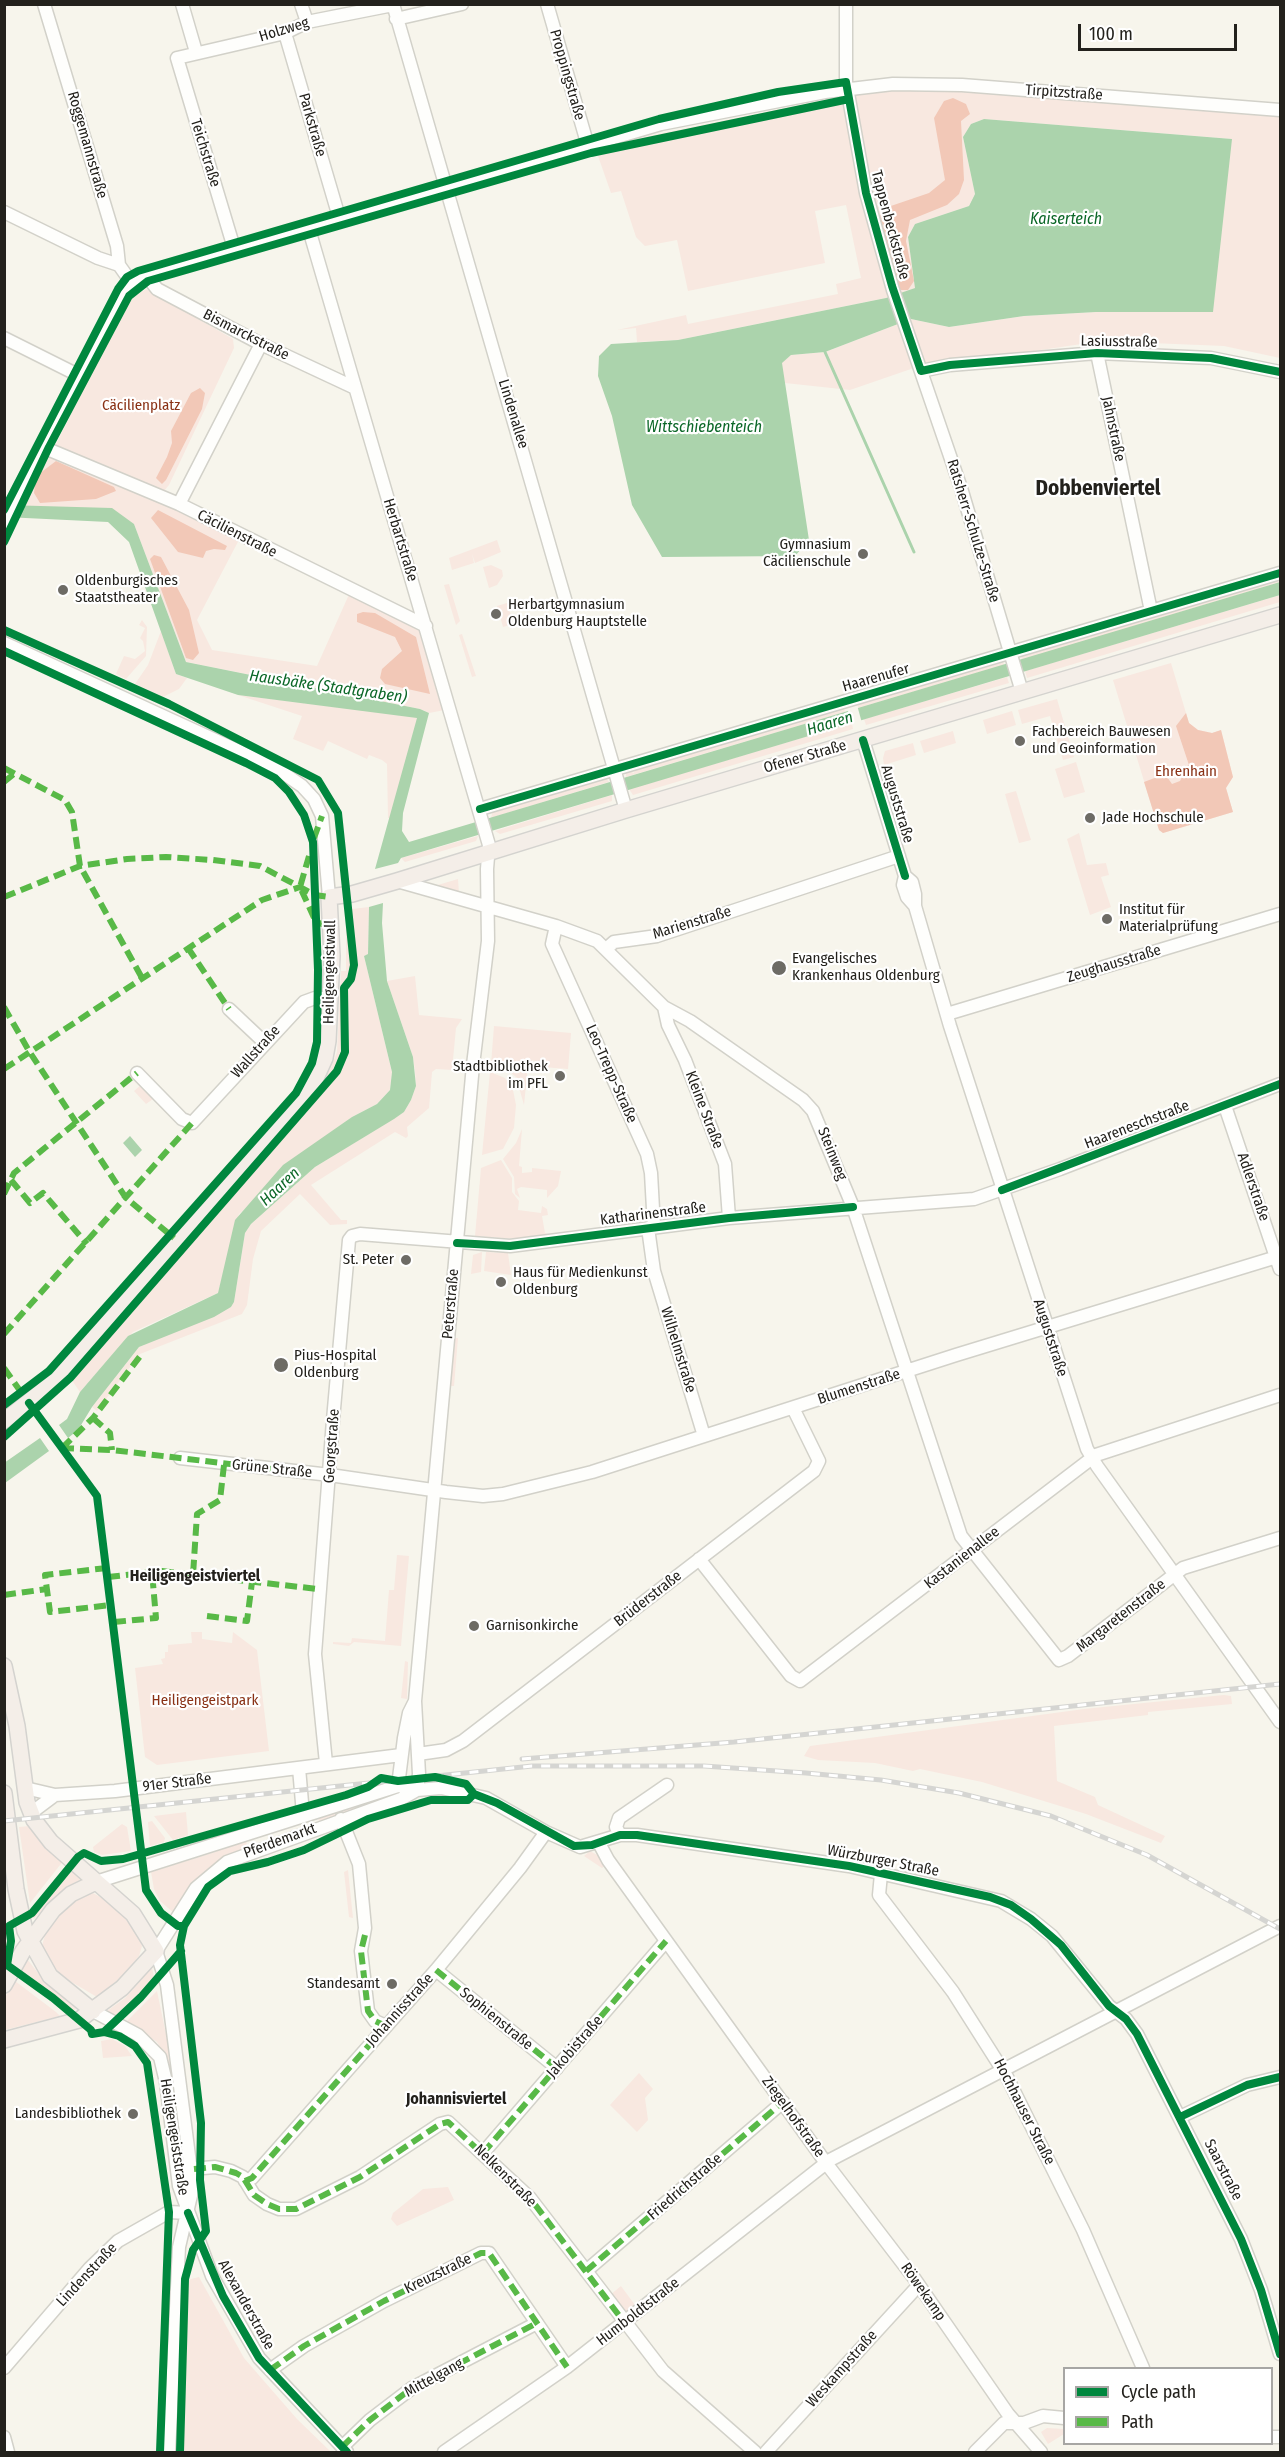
<!DOCTYPE html>
<meta charset="utf-8">
<style>
body{margin:0}
#map{position:relative;width:1285px;height:2457px;overflow:hidden;background:#f7f5ec;font-family:"Fira Sans Condensed",sans-serif}
canvas{display:block}
.frame{position:absolute;inset:0;border:6px solid #23211c;pointer-events:none}
.legend{position:absolute;left:1063px;top:2367px;width:210px;height:78px;box-sizing:border-box;background:#fff;border:2px solid #a7a6a4;margin:0;padding:8px 10px;list-style:none;font-size:18px;color:#23211c}
.legend li{display:flex;align-items:center;gap:12px;height:30px}
.legend b{width:30px;border:2px solid #a7a6a4}
.scale{position:absolute;left:1078px;top:24px;width:159px;height:27px;box-sizing:border-box;border:3px solid #23211c;border-top:0;padding-left:8px;font-size:18px;line-height:21px;white-space:nowrap;color:#23211c;-webkit-text-stroke:4px #fff;paint-order:stroke}
</style>
<div id="map">
<canvas width="1285" height="2457"></canvas>
<div class="frame"></div>
<ul class="legend">
<li><b style="height:8px;background:#00873e"></b>Cycle path</li>
<li><b style="height:8px;background:#58b947"></b>Path</li>
</ul>
<div class="scale">100 m</div>
</div>
<script>
const g = document.querySelector('canvas').getContext('2d');
g.lineJoin = 'round';
function fill(path, color) {
  g.fillStyle = color;
  g.fill(path, 'evenodd');
}
function poly(rows) {
  const path = new Path2D();
  for (const r of rows) {
    path.moveTo(r[0], r[1]);
    for (let i = 2; i < r.length; i += 2) path.lineTo(r[i], r[i + 1]);
  }
  return path;
}
function strokePath(path, color, width, dash) {
  g.strokeStyle = color;
  g.lineWidth = width;
  g.lineCap = dash ? 'butt' : 'round';
  g.setLineDash(dash || []);
  g.stroke(path);
}
function write(font, color, halo, rows, align = 'center') {
  g.font = font + ' "Fira Sans Condensed",sans-serif';
  g.lineWidth = 4.5;
  g.setLineDash([]);
  g.textBaseline = 'middle';
  g.strokeStyle = halo;
  g.fillStyle = color;
  for (const [text, x, y, turn = 0] of rows) {
    g.save();
    g.translate(x, y);
    g.rotate((+turn || 0) * Math.PI / 180);
    g.textAlign = isNaN(turn) ? turn : align;
    if (halo) g.strokeText(text, 0, 0);
    g.fillText(text, 0, 0);
    g.restore();
  }
}
fill(poly([
 [893,84,1280,110,1280,358,1224,346,1102,341,911,369,850,390,785,383,781,363,791,355,825,352,911,319,949,327,1024,316,1096,312,1232,139,984,119,971,124,963,137,975,194,969,206,915,224,908,237,916,288,886,298,678,340,637,342,636,328,617,330,686,315,688,324,838,294,836,284,861,278,846,205,815,211,825,263,688,291,677,240,645,246,636,237,621,191,611,193,598,156,605,145,838,97,844,102,847,89],
 [146,289,233,339,234,348,169,485,164,491,59,452,55,446,122,313,133,297],
 [45,448,241,536,197,620,212,650,317,666,351,590,426,626,450,709,429,713,420,709,186,662,134,524,25,506,17,502,5,504,4,502,17,502],
 [497,540,501,552,475,563,472,554,474,563,452,570,449,558],
 [491,565,502,570,503,576,497,585,489,588,483,567],
 [1280,576,1280,582,1022,660,1020,653],
 [449,584,460,621,456,625,444,585],
 [1280,595,1280,602,1027,678,1025,671],
 [507,603,514,624,503,627,497,606],
 [142,620,147,627,146,656,126,679,116,674,124,656,135,659,145,651,143,641,140,638,145,628,139,625],
 [161,631,176,674,187,678,179,689,163,697,135,684,148,665],
 [462,634,476,676,472,677,459,635],
 [1002,658,1004,665,858,708,857,701],
 [1171,663,1189,723,1198,730,1212,733,1221,730,1233,777,1226,788,1233,812,1163,833,1159,830,1113,680],
 [1007,677,1009,683,866,725,864,719],
 [238,695,418,717,391,818,388,818,387,764,382,760,369,755,367,759,328,741,323,751,293,739,302,716],
 [1057,699,1074,757,1063,760,1050,716,1022,724,1018,710],
 [843,705,845,712,626,777,626,771,628,770,634,773,635,768],
 [1012,711,1016,725,987,734,983,720],
 [852,723,853,729,633,795,629,789],
 [953,731,956,743,924,753,920,741],
 [913,743,916,755,884,765,883,758,885,751],
 [1076,762,1085,792,1064,798,1055,769],
 [605,776,609,782,491,818,493,810],
 [1016,791,1031,840,1019,843,1005,794],
 [612,795,612,801,500,834,495,831],
 [1079,833,1087,865,1106,863,1109,875,1101,877,1111,907,1090,915,1067,839],
 [478,836,476,841,405,862,401,858],
 [458,879,459,893,431,887],
 [369,907,368,955,364,956,392,1072,390,1090,377,1104,352,1117,239,1214,218,1293,133,1332,80,1392,71,1379,312,1103,310,1100,330,1070,337,1052,341,971,346,971,346,921,352,909],
 [415,976,419,1015,462,1019,456,1028,452,1070,436,1069,432,1072,429,1108,407,1127,408,1136,406,1138,395,1132,311,1185,341,1220,347,1220,347,1224,330,1225,300,1194,261,1231,253,1259,247,1305,242,1314,140,1354,97,1411,92,1407,139,1347,231,1307,234,1302,245,1233,251,1224,315,1167,404,1112,411,1100,416,1086,415,1071,413,1057,387,981],
 [494,1026,571,1033,568,1069,542,1067,542,1063,532,1060,532,1066,528,1066,524,1105,516,1077,501,1064,491,1064],
 [490,1072,505,1078,513,1090,516,1105,514,1128,503,1149,482,1155],
 [141,1085,153,1099,146,1104,134,1091],
 [522,1129,519,1166,522,1167,522,1173,532,1172,532,1168,561,1171,558,1186,547,1198,547,1190,521,1187,517,1189,520,1198,515,1194,514,1177,503,1159,516,1143],
 [501,1160,512,1178,512,1192,519,1201,518,1210,541,1213,542,1206,547,1209,548,1215,542,1216,545,1233,551,1235,518,1239,475,1236,481,1168],
 [482,1252,481,1272,471,1274,473,1255],
 [486,1252,508,1253,511,1275,484,1271],
 [454,1338,458,1338,454,1386,450,1386],
 [397,1555,409,1556,401,1646,354,1642,349,1646,333,1644,333,1642,351,1643,352,1638,385,1641,389,1590,394,1590],
 [191,1632,202,1632,202,1639,232,1643,233,1632,257,1650,269,1751,157,1765,145,1757,135,1668,163,1664,161,1659,165,1658,165,1652,168,1652,168,1645,192,1643],
 [405,1661,408,1662,407,1699,401,1698],
 [1224,1695,1231,1696,1232,1704,1148,1712,1148,1715,1054,1726,1057,1781,1095,1797,1098,1805,1165,1836,1161,1843,1086,1814,982,1782,920,1769,913,1771,875,1763,818,1760,804,1756,810,1746,1084,1709],
 [379,1797,381,1801,319,1821,318,1818],
 [186,1812,188,1835,173,1840,154,1816],
 [152,1821,165,1838,164,1842,150,1846,148,1822],
 [122,1824,127,1827,131,1851,102,1855,94,1852,93,1847],
 [30,1826,64,1860,30,1903,19,1827],
 [237,1840,247,1840,246,1847,205,1871,187,1891,174,1913,160,1901,154,1889,151,1872,215,1852],
 [590,1851,599,1856,606,1865,602,1868,584,1856],
 [73,1868,85,1877,57,1894,34,1919,32,1916],
 [348,1870,353,1918,349,1917,344,1872],
 [93,1893,106,1900,123,1915,137,1934,142,1946,139,1956,125,1974,97,1997,63,1977,49,1961,42,1946,46,1931,60,1914,79,1898],
 [27,1959,47,1984,76,2009,72,2011,21,1971],
 [152,1968,154,1977,130,2004,116,2016,107,2011,125,1998],
 [15,1981,56,2012,60,2016,5,2030,5,1997],
 [157,1991,172,2063,187,2188,168,2062,157,2042,126,2022],
 [112,2039,125,2046,132,2056,103,2058,101,2041],
 [639,2073,653,2089,645,2098,648,2120,637,2132,610,2105],
 [448,2187,454,2200,397,2226,391,2219,393,2213,423,2189],
 [199,2277,244,2358,297,2419,331,2452,183,2452,187,2280],
 [621,2286,635,2305,625,2313,610,2295],
 [1047,2428,1064,2429,1064,2434,1048,2444,1041,2432]
]), '#f8e8e0');
fill(poly([
 [953,98,966,104,970,114,961,121,964,180,959,194,947,205,910,220,906,241,914,281,908,290,901,290,896,285,878,228,882,209,929,193,945,180,934,118,944,101],
 [200,388,205,393,202,409,166,480,162,484,156,478,167,457,172,443,171,431,191,393],
 [56,461,114,487,116,491,96,499,40,503,34,493,35,484,39,474],
 [158,510,227,546,225,550,214,549,206,551,203,558,178,552,151,518],
 [154,555,161,557,189,610,199,653,193,660,186,658,150,559],
 [363,612,375,613,416,637,430,694,385,684,380,678,382,669,402,651,395,637,357,622,357,614],
 [1186,713,1189,723,1198,730,1212,733,1221,730,1233,777,1226,788,1233,812,1163,833,1159,830,1144,782,1165,774,1172,784,1180,781,1182,777,1180,769,1189,765,1176,726]
]), '#f2c8b7');
fill(poly([
 [984,119,1232,139,1213,312,1096,312,1024,316,949,327,911,319,825,352,791,355,782,363,809,540,795,556,662,557,632,505,612,416,598,376,599,356,611,344,678,340,886,298,915,288,908,237,915,224,969,206,975,194,963,137,971,124],
 [5,505,112,508,134,524,186,662,420,709,429,713,403,813,402,831,409,842,1280,582,1280,595,401,858,398,863,375,869,417,718,238,695,176,674,129,542,108,522,5,517],
 [383,903,382,923,387,981,413,1057,416,1086,411,1100,404,1112,394,1119,315,1167,251,1224,245,1233,234,1302,231,1307,214,1317,139,1347,92,1407,78,1430,68,1438,59,1425,67,1419,80,1392,128,1336,218,1293,235,1220,283,1165,352,1117,377,1104,390,1090,392,1072,364,956,368,954,369,907],
 [130,1136,142,1150,135,1157,123,1143],
 [40,1438,49,1451,5,1483,4,1463]
]), '#abd3ac');
fill(poly([
 [857,705,862,723,853,726,847,708]
]), '#f7f5ec');
strokePath(poly([
 [825,352,914,552]
]), '#abd3ac', 3);
const minor = poly([
 [44,4,117,246,119,265,131,282],
 [182,4,196,52],
 [301,4,307,22],
 [393,4,626,810],
 [547,4,588,146],
 [846,4,846,82,866,193,893,290,961,488,1022,692],
 [396,19,462,4],
 [285,33,339,217],
 [4,212,98,258,119,265],
 [308,226,489,845,487,869,488,941,473,1065,415,1701,419,1774,417,1790],
 [234,248,177,58,285,33,307,22,393,5],
 [146,275,157,289,261,344,353,387],
 [4,338,82,377],
 [1097,353,1151,611],
 [921,371,950,365,1097,353,1211,358,1280,372],
 [45,448,179,504,426,626],
 [179,504,261,344],
 [4,525,123,292,131,282,146,275,661,124,825,92,893,84,962,85,1280,110],
 [4,643,276,768,302,786,314,799,322,816,329,897],
 [863,740,905,876,903,885,907,897,915,906],
 [480,809,1280,573],
 [905,876,912,882,915,894,915,906,950,1026,1087,1449,1097,1466,1280,1722],
 [397,881,556,926,597,941,664,1007,690,1021,803,1100,813,1111,853,1207,961,1536,1059,1660,1068,1656,1183,1568,1280,1538],
 [556,926,552,944,647,1154,651,1173,654,1227],
 [606,949,614,942,657,936,899,856],
 [664,1007,668,1025,685,1060,725,1164,729,1218],
 [229,1009,264,1042],
 [947,1014,1280,914],
 [137,1073,182,1119,192,1123,304,1002,315,998,330,998],
 [1225,1106,1280,1269],
 [648,1228,654,1271,704,1436],
 [180,1458,330,1475,446,1492,483,1496,503,1494,592,1472,956,1355,1280,1256],
 [699,1559,791,1676,800,1681,1096,1455,1280,1395],
 [418,1754,446,1750,463,1741,814,1471,819,1461,793,1408],
 [326,1763,315,1654,333,1420,349,1240,352,1236,360,1234,510,1246,729,1218,974,1199,1060,1169,1280,1084],
 [299,1768,303,1814],
 [398,1786,404,1738,409,1713,415,1701],
 [25,1788,55,1795,115,1791,401,1755],
 [31,1813,55,1795],
 [341,1819,359,1864,365,1928,361,1951,368,2011,375,2021,386,2026],
 [620,1835,616,1827,619,1818,667,1785],
 [599,1843,608,1860,826,2163,914,2278,1008,2414,1041,2452],
 [881,1874,879,1895,953,1992,1007,2077,1083,2230,1143,2368],
 [96,1882,398,1786,417,1790,441,1788,486,1798,546,1832,580,1847,620,1835,637,1835,849,1866,1001,1901,1031,1919,1052,1936,1109,2006,1126,2019,1137,2034,1241,2239,1261,2290,1280,2354],
 [436,1970,557,2068],
 [93,2011,138,2035,160,2057,166,2082,179,2186,212,2276,259,2358,347,2452],
 [1180,2117,1247,2085,1280,2077],
 [483,2153,666,1941],
 [191,2169,215,2167,231,2171,243,2177,254,2195,267,2204,279,2209,296,2209,360,2177,440,2124,448,2122,530,2198,663,2371,755,2452],
 [245,2181,252,2178,436,1970,520,1868,546,1832],
 [586,2271,783,2102],
 [4,2368,90,2268,118,2241,169,2212,188,2213],
 [270,2370,304,2346,384,2301,481,2253,489,2253,567,2367],
 [4,2437,8,2452],
 [1272,2437,1280,2437],
 [342,2447,370,2420,412,2388,537,2323],
 [169,2452,179,2247,193,2187,167,1985,156,1951,196,1888,227,1862,401,1799,417,1790],
 [444,2452,567,2367,830,2160,1280,1926],
 [766,2452,918,2286],
 [975,2452,1004,2423,1024,2423,1043,2416,1064,2418]
]);
const major = poly([
 [4,1421,43,1390,93,1337,312,1087,325,1058,328,1041,332,956,329,897,352,894,397,881,626,810,1280,615],
 [4,1666,17,1726,27,1802,34,1820,51,1842,133,1914,156,1951,122,1988,79,2020,4,2040],
 [4,1793,16,1889,25,1931,50,1976,93,2011],
 [4,1985,23,1951,53,1910,71,1894,96,1882]
]);
strokePath(minor, '#d2d1c9', 15);
strokePath(major, '#d4d3cf', 18);
strokePath(minor, '#fefefc', 12);
strokePath(major, '#f4eee8', 15);
const rail = poly([
 [522,1759,734,1742,1280,1684],
 [4,1821,532,1766,704,1766,806,1773,881,1780,959,1793,1051,1816,1147,1855,1280,1929]
]);
strokePath(rail, '#d5d5d2', 5);
strokePath(rail, '#fff', 3, [9]);
strokePath(poly([
 [4,768,65,800,72,812,80,866,142,978],
 [4,782,15,773],
 [314,838,322,816],
 [309,856,300,887,316,922,331,927],
 [4,897,80,866,127,859,166,857,213,860,260,866,315,895,329,897],
 [188,948,229,1009],
 [4,1007,29,1051,126,1198,174,1238],
 [4,1069,262,900,300,887],
 [11,1180,30,1203,43,1193,87,1244],
 [4,1194,14,1173,137,1073],
 [4,1334,192,1123],
 [4,1368,23,1395],
 [93,1418,110,1433,112,1450],
 [62,1448,112,1450,297,1472],
 [62,1448,93,1418,141,1355],
 [224,1465,220,1500,197,1514,193,1575,318,1589],
 [107,1568,45,1575,50,1612,111,1605],
 [108,1577,162,1571,193,1575],
 [4,1595,47,1589],
 [207,1616,247,1621,252,1582],
 [114,1622,156,1618,152,1572],
 [365,1935,361,1951,368,2011,375,2021,386,2026],
 [436,1970,557,2068],
 [483,2153,666,1941],
 [194,2169,215,2167,236,2173,243,2177,254,2195,267,2204,279,2209,296,2209,360,2177,440,2124,448,2122,530,2198,624,2322],
 [245,2181,252,2178,401,2009],
 [586,2271,783,2102],
 [270,2370,304,2346,384,2301,481,2253,489,2253,567,2367],
 [342,2447,370,2420,412,2388,537,2323]
]), '#58b947', 6, [12, 6]);
strokePath(poly([
 [4,510,118,289,127,277,138,271,659,119,778,92,846,82,866,193,892,286,921,371,950,365,1097,353,1211,358,1280,372],
 [4,542,49,447,129,296,148,281,591,153,849,99],
 [4,630,169,704,318,780,338,813,354,965,351,979,344,988,345,1052,337,1071,70,1378,4,1437],
 [4,651,246,763,275,778,289,792,304,815,313,842,318,970,317,1042,312,1063,296,1093,49,1371,4,1405],
 [863,740,905,876],
 [480,809,1280,573],
 [1002,1190,1280,1084],
 [457,1243,510,1246,729,1218,853,1207],
 [29,1403,97,1496,146,1890,161,1913,178,1926,184,1926],
 [474,1794,497,1803,574,1846,592,1845,620,1835,637,1835,849,1866,990,1897,1011,1905,1031,1919,1061,1945,1109,2006,1126,2019,1137,2034,1241,2239,1261,2290,1280,2354],
 [104,2032,141,1997,181,1951],
 [1180,2117,1247,2085,1280,2077],
 [188,2213,223,2296,259,2358,347,2452],
 [160,2452,169,2212,147,2063,135,2046,119,2036,104,2032,92,2034,91,2030,53,1998,7,1965,11,1941,9,1926,32,1913,78,1857,84,1853,101,1861,123,1859,346,1795,368,1787,381,1778,398,1781,435,1777,466,1784,474,1794],
 [180,2452,185,2279,193,2250,206,2231,200,2180,201,2123,180,1945,184,1926,208,1887,230,1871,268,1862,304,1850,368,1819,431,1800,468,1800,474,1794]
]), '#00873e', 8);
for (const [x, y, r, color] of [
 [863,554,6,"#6d6b65"],
 [63,590,6,"#6d6b65"],
 [496,614,6,"#6d6b65"],
 [1020,741,6,"#6d6b65"],
 [1090,818,6,"#6d6b65"],
 [1107,919,6,"#6d6b65"],
 [779,968,8,"#6d6b65"],
 [560,1076,6,"#6d6b65"],
 [406,1260,6,"#6d6b65"],
 [501,1282,6,"#6d6b65"],
 [281,1365,8,"#6d6b65"],
 [474,1626,6,"#6d6b65"],
 [392,1984,6,"#6d6b65"],
 [133,2114,6,"#6d6b65"]
]) {
  const dot = new Path2D();
  dot.arc(x, y, r, 0, 2 * Math.PI);
  g.fillStyle = color;
  g.fill(dot);
  strokePath(dot, '#fff', 2);
}
write('15px', '#23211c', '#fff', [
 ["Holzweg",284,30,-17],
 ["Proppingstraße",567,75,74],
 ["Tirpitzstraße",1064,93,4],
 ["Parkstraße",312,125,74],
 ["Roggemannstraße",87,145,74],
 ["Teichstraße",205,153,73],
 ["Tappenbeckstraße",890,225,75],
 ["Bismarckstraße",246,335,27],
 ["Lasiusstraße",1119,342,1],
 ["Lindenallee",513,414,73],
 ["Jahnstraße",1113,429,78],
 ["Ratsherr-Schulze-Straße",973,531,73],
 ["Cäcilienstraße",237,534,27],
 ["Herbartstraße",400,540,73],
 ["Haarenufer",876,678,-16],
 ["Ofener Straße",805,757,-16],
 ["Auguststraße",897,804,73],
 ["Marienstraße",692,923,-17],
 ["Zeughausstraße",1114,964,-17],
 ["Heiligengeistwall",330,972,-89],
 ["Wallstraße",256,1052,-48],
 ["Leo-Trepp-Straße",611,1074,66],
 ["Kleine Straße",704,1110,69],
 ["Haareneschstraße",1137,1125,-21],
 ["Steinweg",832,1154,68],
 ["Adlerstraße",1253,1187,71],
 ["Katharinenstraße",653,1214,-7],
 ["Peterstraße",451,1304,-85],
 ["Auguststraße",1050,1338,72],
 ["Wilhelmstraße",678,1350,73],
 ["Blumenstraße",859,1387,-18],
 ["Georgstraße",332,1446,-86],
 ["Grüne Straße",272,1469,6],
 ["Kastanienallee",962,1558,-38],
 ["Brüderstraße",648,1599,-38],
 ["Margaretenstraße",1121,1616,-38],
 ["91er Straße",177,1783,-7],
 ["Pferdemarkt",280,1841,-20],
 ["Würzburger Straße",883,1861,11],
 ["Johannisstraße",400,2010,-48],
 ["Sophienstraße",496,2019,39],
 ["Jakobistraße",575,2047,-49],
 ["Hochhauser Straße",1024,2112,63],
 ["Ziegelhofstraße",793,2117,54],
 ["Heiligengeiststraße",174,2137,81],
 ["Saarstraße",1223,2170,63],
 ["Nelkenstraße",505,2176,45],
 ["Friedrichstraße",685,2187,-41],
 ["Kreuzstraße",438,2274,-26],
 ["Lindenstraße",87,2275,-47],
 ["Röwekamp",923,2292,55],
 ["Alexanderstraße",246,2305,61],
 ["Humboldtstraße",638,2312,-38],
 ["Weskampstraße",842,2369,-48],
 ["Mittelgang",434,2378,-29]
]);
write('15px', '#893115', '#fff', [
 ["Cäcilienplatz",141,406],
 ["Ehrenhain",1186,772],
 ["Heiligengeistpark",205,1701]
]);
write('15px', '#23211c', '#fff', [
 ["Gymnasium",851,545,"right"],
 ["Cäcilienschule",851,562,"right"],
 ["Oldenburgisches",75,581],
 ["Staatstheater",75,598],
 ["Herbartgymnasium",508,605],
 ["Oldenburg Hauptstelle",508,622],
 ["Fachbereich Bauwesen",1032,732],
 ["und Geoinformation",1032,749],
 ["Jade Hochschule",1102,818],
 ["Institut für",1119,910],
 ["Materialprüfung",1119,927],
 ["Evangelisches",792,959],
 ["Krankenhaus Oldenburg",792,976],
 ["Stadtbibliothek",548,1067,"right"],
 ["im PFL",548,1084,"right"],
 ["St. Peter",394,1260,"right"],
 ["Haus für Medienkunst",513,1273],
 ["Oldenburg",513,1290],
 ["Pius-Hospital",294,1356],
 ["Oldenburg",294,1373],
 ["Garnisonkirche",486,1626],
 ["Standesamt",380,1984,"right"],
 ["Landesbibliothek",121,2114,"right"]
], 'left');
write('italic 16px', '#0b6727', '#fff', [
 ["Kaiserteich",1066,220],
 ["Wittschiebenteich",704,428],
 ["Hausbäke (Stadtgraben)",328,687,8],
 ["Haaren",830,724,-17],
 ["Haaren",280,1187,-43]
]);
write('bold 16px', '#23211c', '#fff', [
 ["Heiligengeistviertel",195,1577],
 ["Johannisviertel",456,2100]
]);
write('bold 21px', '#23211c', '#fff', [
 ["Dobbenviertel",1098,489]
]);
</script>
